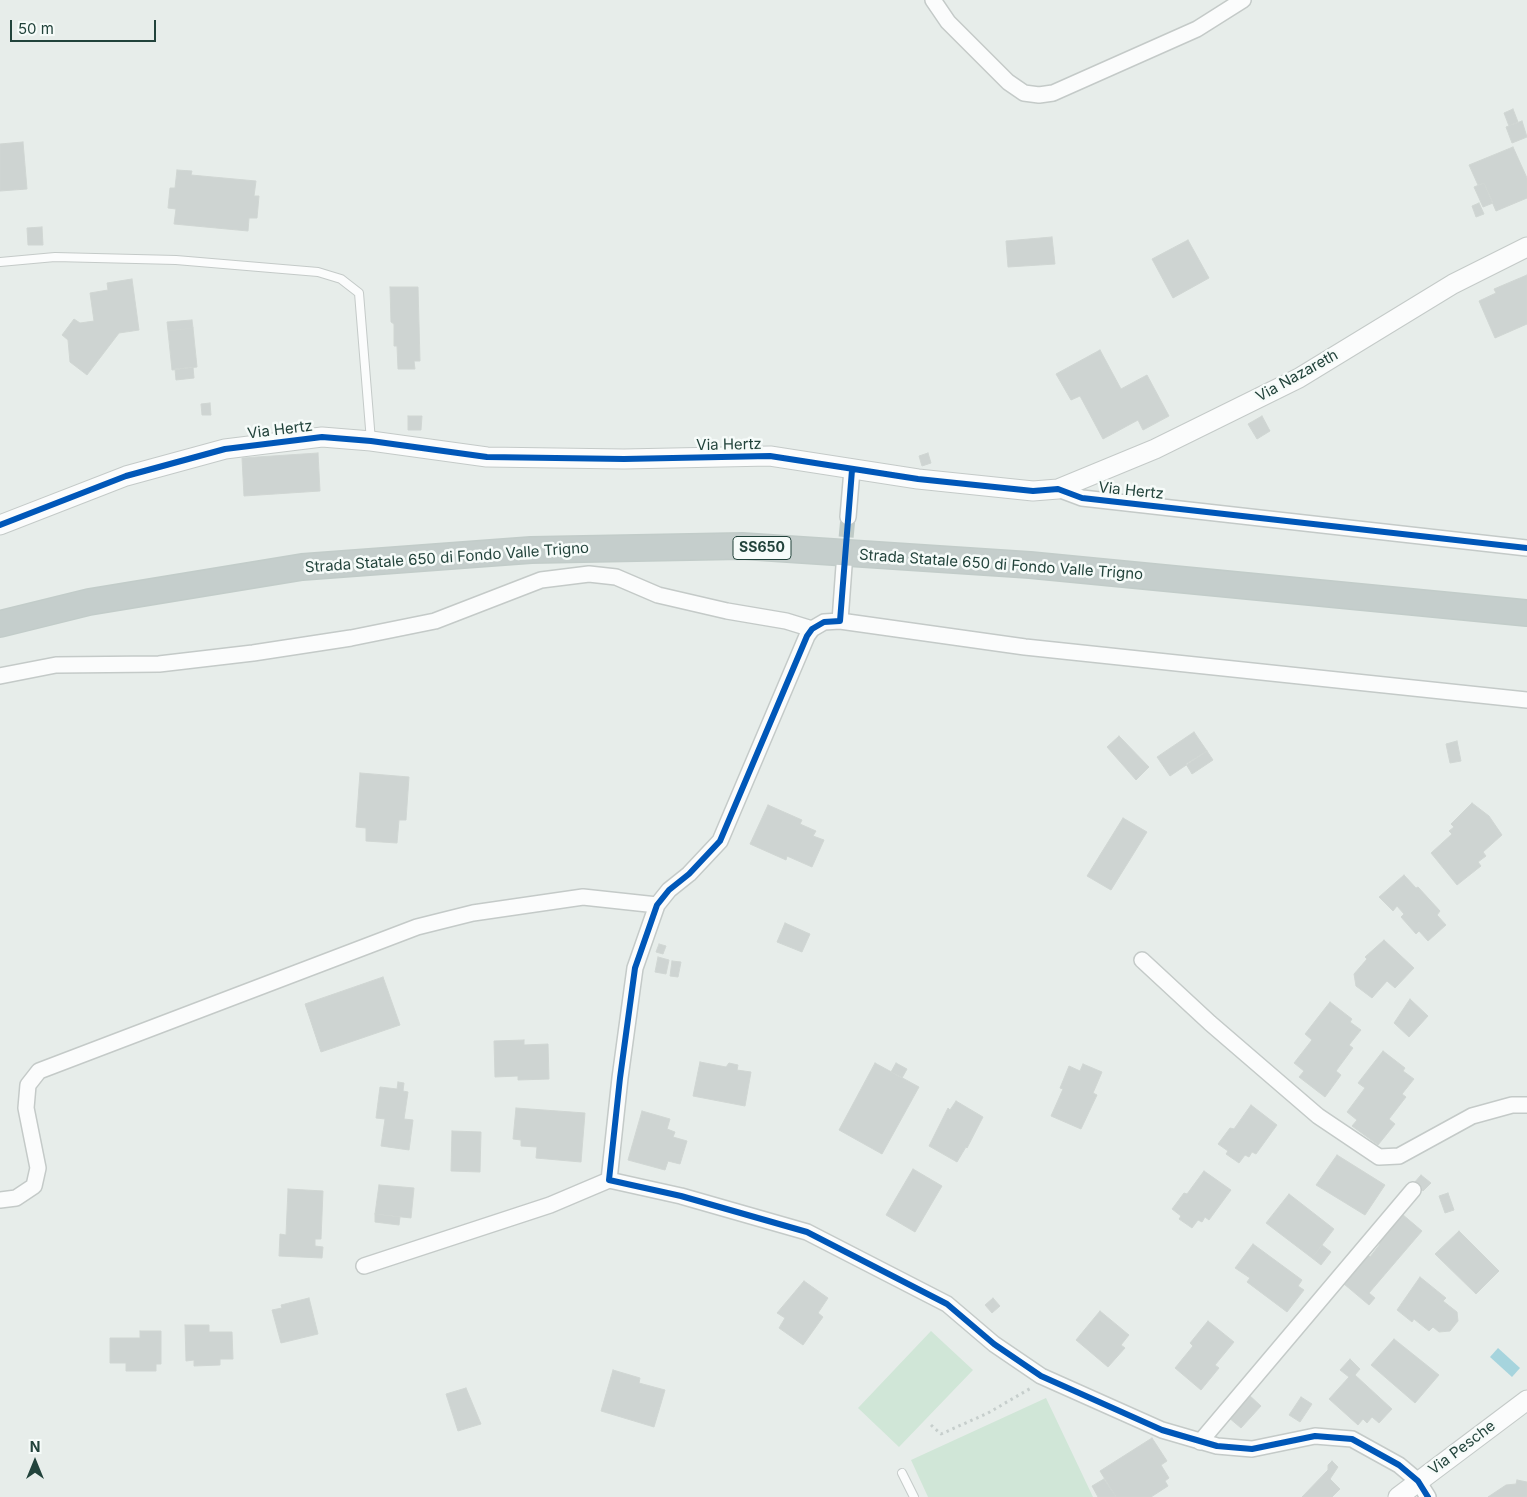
<!DOCTYPE html>
<style>
body{margin:0}
#map{position:relative;width:1527px;height:1497px;overflow:hidden;background:#e7edea;font-family:Inter,sans-serif}
canvas{display:block}
.north{position:absolute;left:10px;top:1437px;width:50px;height:50px;-webkit-text-stroke:4px #f6fbf9;paint-order:stroke;rotate:0deg;font-size:14px;font-weight:700;line-height:20px;text-align:center;color:#22433b}
.north::after{content:'';display:block;margin:auto;width:18px;height:22px;background:#22433b;clip-path:polygon(50% 0,100% 100%,50% 72%,0 100%)}
.scale{position:absolute;left:10px;top:20px;width:146px;height:22px;box-sizing:border-box;border:2px solid #22433b;border-top:0;padding-left:6px;font-size:15px;line-height:18px;white-space:nowrap;color:#22433b;-webkit-text-stroke:4px #f6fbf9;paint-order:stroke}
</style>
<div id="map">
<canvas width="1527" height="1497"></canvas>
<div class="north">N</div>
<div class="scale">50 m</div>
</div>
<script>
const g = document.querySelector('canvas').getContext('2d');
g.lineJoin = 'round';
function fill(path, color) {
  g.fillStyle = color;
  g.fill(path, 'evenodd');
}
function poly(rows) {
  const path = new Path2D();
  for (const r of rows) {
    path.moveTo(r[0], r[1]);
    for (let i = 2; i < r.length; i += 2) path.lineTo(r[i], r[i + 1]);
  }
  return path;
}
function strokePath(path, color, width, dash) {
  g.strokeStyle = color;
  g.lineWidth = width;
  g.lineCap = dash ? 'butt' : 'round';
  g.setLineDash(dash || []);
  g.stroke(path);
}
function write(font, color, halo, rows, align = 'center') {
  g.font = font + ' Inter,sans-serif';
  g.lineWidth = 5;
  g.setLineDash([]);
  g.textBaseline = 'middle';
  g.strokeStyle = halo;
  g.fillStyle = color;
  for (const [text, x, y, turn = 0] of rows) {
    g.save();
    g.translate(x, y);
    g.rotate((+turn || 0) * Math.PI / 180);
    g.textAlign = isNaN(turn) ? turn : align;
    if (halo) g.strokeText(text, 0, 0);
    g.fillText(text, 0, 0);
    g.restore();
  }
}
fill(poly([
 [931,1331,973,1370,899,1447,858,1408],
 [1046,1398,1093,1497,928,1497,911,1460]
]), '#d0e6d7');
fill(poly([
 [1498,1348,1520,1368,1512,1377,1490,1357]
]), '#a6d4dd');
const building = poly([
 [1513,109,1518,122,1509,126,1504,113,1513,109],
 [1522,121,1527,137,1512,143,1506,127,1522,121],
 [23,142,27,189,0,191,0,144,23,142],
 [1513,147,1527,178,1527,198,1496,211,1484,183,1478,185,1469,165,1513,147],
 [177,170,192,171,191,175,256,181,254,196,259,196,257,218,249,218,248,231,174,224,176,209,168,208,170,188,175,188,177,170],
 [1484,183,1493,203,1483,207,1474,187,1484,183],
 [1479,203,1484,214,1476,217,1472,206,1479,203],
 [42,227,43,245,28,245,27,228,42,227],
 [1052,237,1055,264,1008,267,1006,241,1052,237],
 [1188,240,1209,278,1173,298,1152,259,1188,240],
 [1527,275,1527,324,1495,338,1479,301,1496,293,1494,289,1527,275],
 [132,279,139,330,119,333,87,375,70,362,68,340,62,335,74,319,80,323,94,321,90,293,108,290,107,283,132,279],
 [390,287,418,287,420,361,414,361,415,369,398,369,397,346,394,346,394,324,391,322,390,287],
 [192,320,193,328,168,331,167,322,192,320],
 [193,328,197,367,172,370,168,331,193,328],
 [1100,350,1121,389,1147,375,1169,416,1143,430,1138,420,1103,439,1080,396,1071,400,1056,374,1100,350],
 [193,367,194,378,176,380,175,369,193,367],
 [210,403,211,415,202,415,201,404,210,403],
 [408,416,422,416,421,430,408,430,408,416],
 [1262,416,1270,431,1257,439,1248,424,1262,416],
 [318,453,320,491,244,496,242,458,318,453],
 [928,453,931,463,922,466,919,456,928,453],
 [1194,732,1207,751,1170,776,1157,757,1194,732],
 [1119,736,1149,767,1136,780,1107,747,1119,736],
 [1457,741,1461,761,1450,763,1446,744,1457,741],
 [1207,751,1213,760,1192,774,1186,764,1207,751],
 [360,773,409,777,406,820,399,820,397,843,366,841,366,828,356,827,360,773],
 [1472,803,1489,816,1502,835,1483,852,1486,856,1478,862,1481,866,1457,885,1431,853,1452,834,1449,831,1454,827,1451,824,1472,803],
 [768,805,802,820,800,824,816,831,813,836,824,840,812,867,787,856,786,860,750,844,768,805],
 [1123,818,1147,832,1111,890,1087,876,1123,818],
 [1404,875,1416,888,1418,887,1440,911,1437,915,1446,925,1428,941,1419,931,1416,934,1401,917,1404,914,1397,906,1393,911,1379,897,1404,875],
 [785,923,810,934,802,952,777,942,785,923],
 [1384,940,1414,968,1395,988,1387,981,1372,998,1356,986,1354,974,1367,959,1365,957,1384,940],
 [659,944,666,946,663,954,656,952,659,944],
 [658,957,669,960,666,974,655,972,658,957],
 [672,961,681,962,678,977,670,976,672,961],
 [383,977,400,1025,321,1052,305,1004,383,977],
 [1410,999,1428,1016,1409,1037,1394,1023,1410,999],
 [1330,1002,1352,1019,1350,1022,1361,1030,1349,1045,1353,1048,1336,1071,1341,1075,1325,1097,1299,1077,1304,1071,1294,1063,1312,1040,1305,1034,1330,1002],
 [524,1040,524,1045,548,1044,549,1079,518,1080,518,1076,495,1077,494,1041,524,1040],
 [1383,1051,1405,1068,1403,1071,1414,1079,1402,1094,1406,1097,1389,1119,1395,1124,1378,1145,1352,1126,1357,1120,1347,1112,1365,1088,1358,1083,1383,1051],
 [700,1062,726,1067,729,1063,738,1065,737,1070,751,1072,745,1106,693,1096,700,1062],
 [875,1063,919,1087,882,1154,839,1130,875,1063],
 [896,1063,907,1069,902,1078,891,1072,896,1063],
 [1083,1064,1102,1072,1093,1093,1097,1095,1081,1129,1051,1116,1063,1089,1060,1088,1069,1066,1080,1071,1083,1064],
 [398,1082,404,1083,403,1091,408,1092,404,1119,413,1120,409,1150,381,1146,385,1119,376,1118,380,1087,397,1089,398,1082],
 [956,1101,983,1117,967,1148,966,1147,957,1162,929,1146,948,1108,950,1110,956,1101],
 [1251,1105,1277,1125,1256,1154,1252,1152,1249,1157,1245,1155,1239,1163,1226,1154,1228,1151,1218,1144,1230,1128,1234,1129,1251,1105],
 [516,1108,585,1113,581,1162,536,1158,537,1147,521,1146,521,1140,513,1139,516,1108],
 [642,1111,670,1119,667,1129,675,1132,673,1137,687,1141,680,1164,668,1161,665,1170,628,1160,642,1111],
 [452,1131,481,1132,480,1172,451,1171,452,1131],
 [1337,1155,1385,1185,1365,1215,1316,1185,1337,1155],
 [913,1169,942,1186,915,1232,886,1215,913,1169],
 [1204,1171,1231,1190,1209,1220,1205,1217,1202,1222,1198,1220,1192,1228,1179,1219,1181,1216,1172,1209,1184,1193,1187,1194,1204,1171],
 [1421,1175,1431,1183,1423,1191,1414,1183,1421,1175],
 [379,1185,414,1188,411,1218,375,1214,379,1185],
 [288,1189,323,1191,321,1239,315,1239,315,1246,323,1247,322,1258,279,1256,280,1234,286,1235,288,1189],
 [1448,1193,1454,1210,1445,1213,1439,1196,1448,1193],
 [1289,1194,1334,1229,1312,1258,1266,1223,1289,1194],
 [375,1214,400,1217,399,1225,375,1222,375,1214],
 [1402,1214,1422,1231,1369,1293,1375,1298,1369,1305,1344,1284,1368,1255,1370,1257,1380,1244,1378,1243,1402,1214],
 [1459,1231,1499,1271,1476,1294,1435,1254,1459,1231],
 [1253,1244,1302,1280,1298,1286,1304,1290,1287,1312,1247,1282,1250,1278,1235,1268,1253,1244],
 [1322,1245,1331,1252,1321,1265,1312,1258,1322,1245],
 [1420,1277,1446,1298,1443,1301,1457,1312,1458,1321,1450,1331,1439,1332,1433,1327,1429,1331,1414,1319,1412,1322,1397,1310,1420,1277],
 [804,1281,828,1298,818,1313,823,1317,803,1345,779,1328,785,1318,777,1313,804,1281],
 [309,1298,318,1334,281,1343,272,1310,282,1308,281,1305,309,1298],
 [993,1298,1000,1306,992,1313,985,1305,993,1298],
 [1100,1311,1129,1335,1121,1345,1125,1348,1108,1367,1076,1340,1100,1311],
 [1208,1321,1234,1342,1215,1365,1219,1368,1201,1390,1175,1368,1193,1346,1190,1343,1208,1321],
 [185,1325,209,1325,209,1332,232,1332,233,1359,220,1359,220,1365,194,1366,194,1360,186,1361,185,1325],
 [140,1331,161,1331,161,1364,156,1364,156,1371,126,1371,126,1363,110,1363,110,1338,140,1338,140,1331],
 [1394,1339,1439,1375,1415,1403,1371,1365,1394,1339],
 [1350,1359,1360,1369,1355,1375,1392,1409,1379,1423,1372,1417,1367,1423,1363,1419,1358,1425,1329,1399,1349,1377,1340,1370,1350,1359],
 [613,1370,640,1378,639,1383,665,1390,654,1427,601,1411,613,1370],
 [466,1388,481,1424,458,1431,446,1394,466,1388],
 [1249,1395,1261,1406,1241,1428,1228,1417,1249,1395],
 [1301,1397,1312,1404,1300,1422,1289,1415,1301,1397],
 [1152,1438,1167,1461,1161,1465,1169,1478,1165,1481,1168,1486,1151,1497,1116,1497,1100,1471,1152,1438],
 [1332,1461,1338,1467,1330,1479,1340,1489,1332,1497,1302,1497,1328,1470,1328,1465,1332,1461],
 [1104,1479,1116,1497,1098,1497,1092,1486,1104,1479],
 [1517,1480,1527,1482,1527,1497,1488,1497,1506,1485,1516,1484,1517,1480]
]);
fill(building, '#ced4d2');
strokePath(building, '#d0d6d3', 1);
strokePath(poly([
 [844,560,848,517]
]), '#c0cbc7', 15, [15, 8]);
const service = poly([
 [0,262,55,257,176,260,318,272,341,279,359,293,371,441],
 [902,1473,914,1497]
]);
const minor = poly([
 [933,0,948,22,1008,82,1024,93,1039,95,1053,93,1197,29,1243,0],
 [1058,489,1082,498,1527,548],
 [848,517,852,470],
 [844,566,840,621,824,622,812,629,807,636,720,841,689,874,669,890,657,905,635,968,620,1078,609,1180,681,1196,807,1232,947,1304,994,1344,1041,1376,1162,1430,1217,1446,1252,1449,1315,1436,1352,1439,1399,1465,1418,1481,1428,1497],
 [840,621,1025,647,1527,700],
 [0,676,56,665,159,664,253,653,351,638,435,621,541,580,589,574,616,577,658,595,727,611,786,621,812,629],
 [1142,960,1210,1023,1318,1116,1379,1157,1399,1156,1472,1116,1512,1105,1527,1105],
 [0,1200,16,1198,34,1186,38,1168,26,1108,28,1085,39,1071,417,927,473,913,583,897,657,905],
 [364,1266,550,1205,609,1180],
 [1200,1442,1413,1190]
]);
const tertiary = poly([
 [0,525,126,476,225,449,322,437,371,441,487,457,624,459,770,456,918,479,1033,491,1058,489,1155,449,1299,378,1453,284,1527,247],
 [1398,1497,1527,1400]
]);
const trunk = poly([
 [0,624,89,602,302,567,531,550,742,546,1030,565,1527,613]
]);
strokePath(service, '#c4cac8', 10);
strokePath(minor, '#c4cac8', 18);
strokePath(tertiary, '#c4cac8', 21);
strokePath(trunk, '#c2ccc9', 28);
strokePath(poly([
 [931,1425,941,1434,988,1413,1031,1388]
]), '#c6cecc', 3, [2.5, 4]);
strokePath(service, '#fbfcfc', 8);
strokePath(minor, '#fbfcfc', 15);
strokePath(tertiary, '#fbfcfc', 19);
strokePath(trunk, '#c5cecc', 25);
strokePath(poly([
 [852,470,840,621,824,622,812,629,807,636,720,841,689,874,669,890,657,905,635,968,620,1078,609,1180,681,1196,807,1232,947,1304,994,1344,1041,1376,1162,1430,1217,1446,1252,1449,1315,1436,1352,1439,1399,1465,1418,1481,1428,1497],
 [0,525,126,476,225,449,322,437,371,441,487,457,624,459,770,456,918,479,1033,491,1058,489,1082,498,1527,548]
]), '#0057b8', 6);
for (const [x, y, w] of [
 [762,548,58]
]) {
  const box = new Path2D();
  box.roundRect(x - w / 2, y - 11.5, w, 23, 4);
  g.fillStyle = '#f6fbf9';
  g.fill(box);
  strokePath(box, '#22433b', 1);
}
write('bold 14px', '#22433b', null, [
 ["SS650",762,548]
]);
write('15px', '#22433b', '#f6fbf9', [
 ["Via Nazareth",1297,376,-29],
 ["Via Hertz",280,430,-7],
 ["Via Hertz",729,445,-1],
 ["Via Hertz",1131,491,6],
 ["Strada Statale 650 di Fondo Valle Trigno",447,558,-4],
 ["Strada Statale 650 di Fondo Valle Trigno",1001,565,4],
 ["Via Pesche",1462,1448,-37]
]);
</script>
